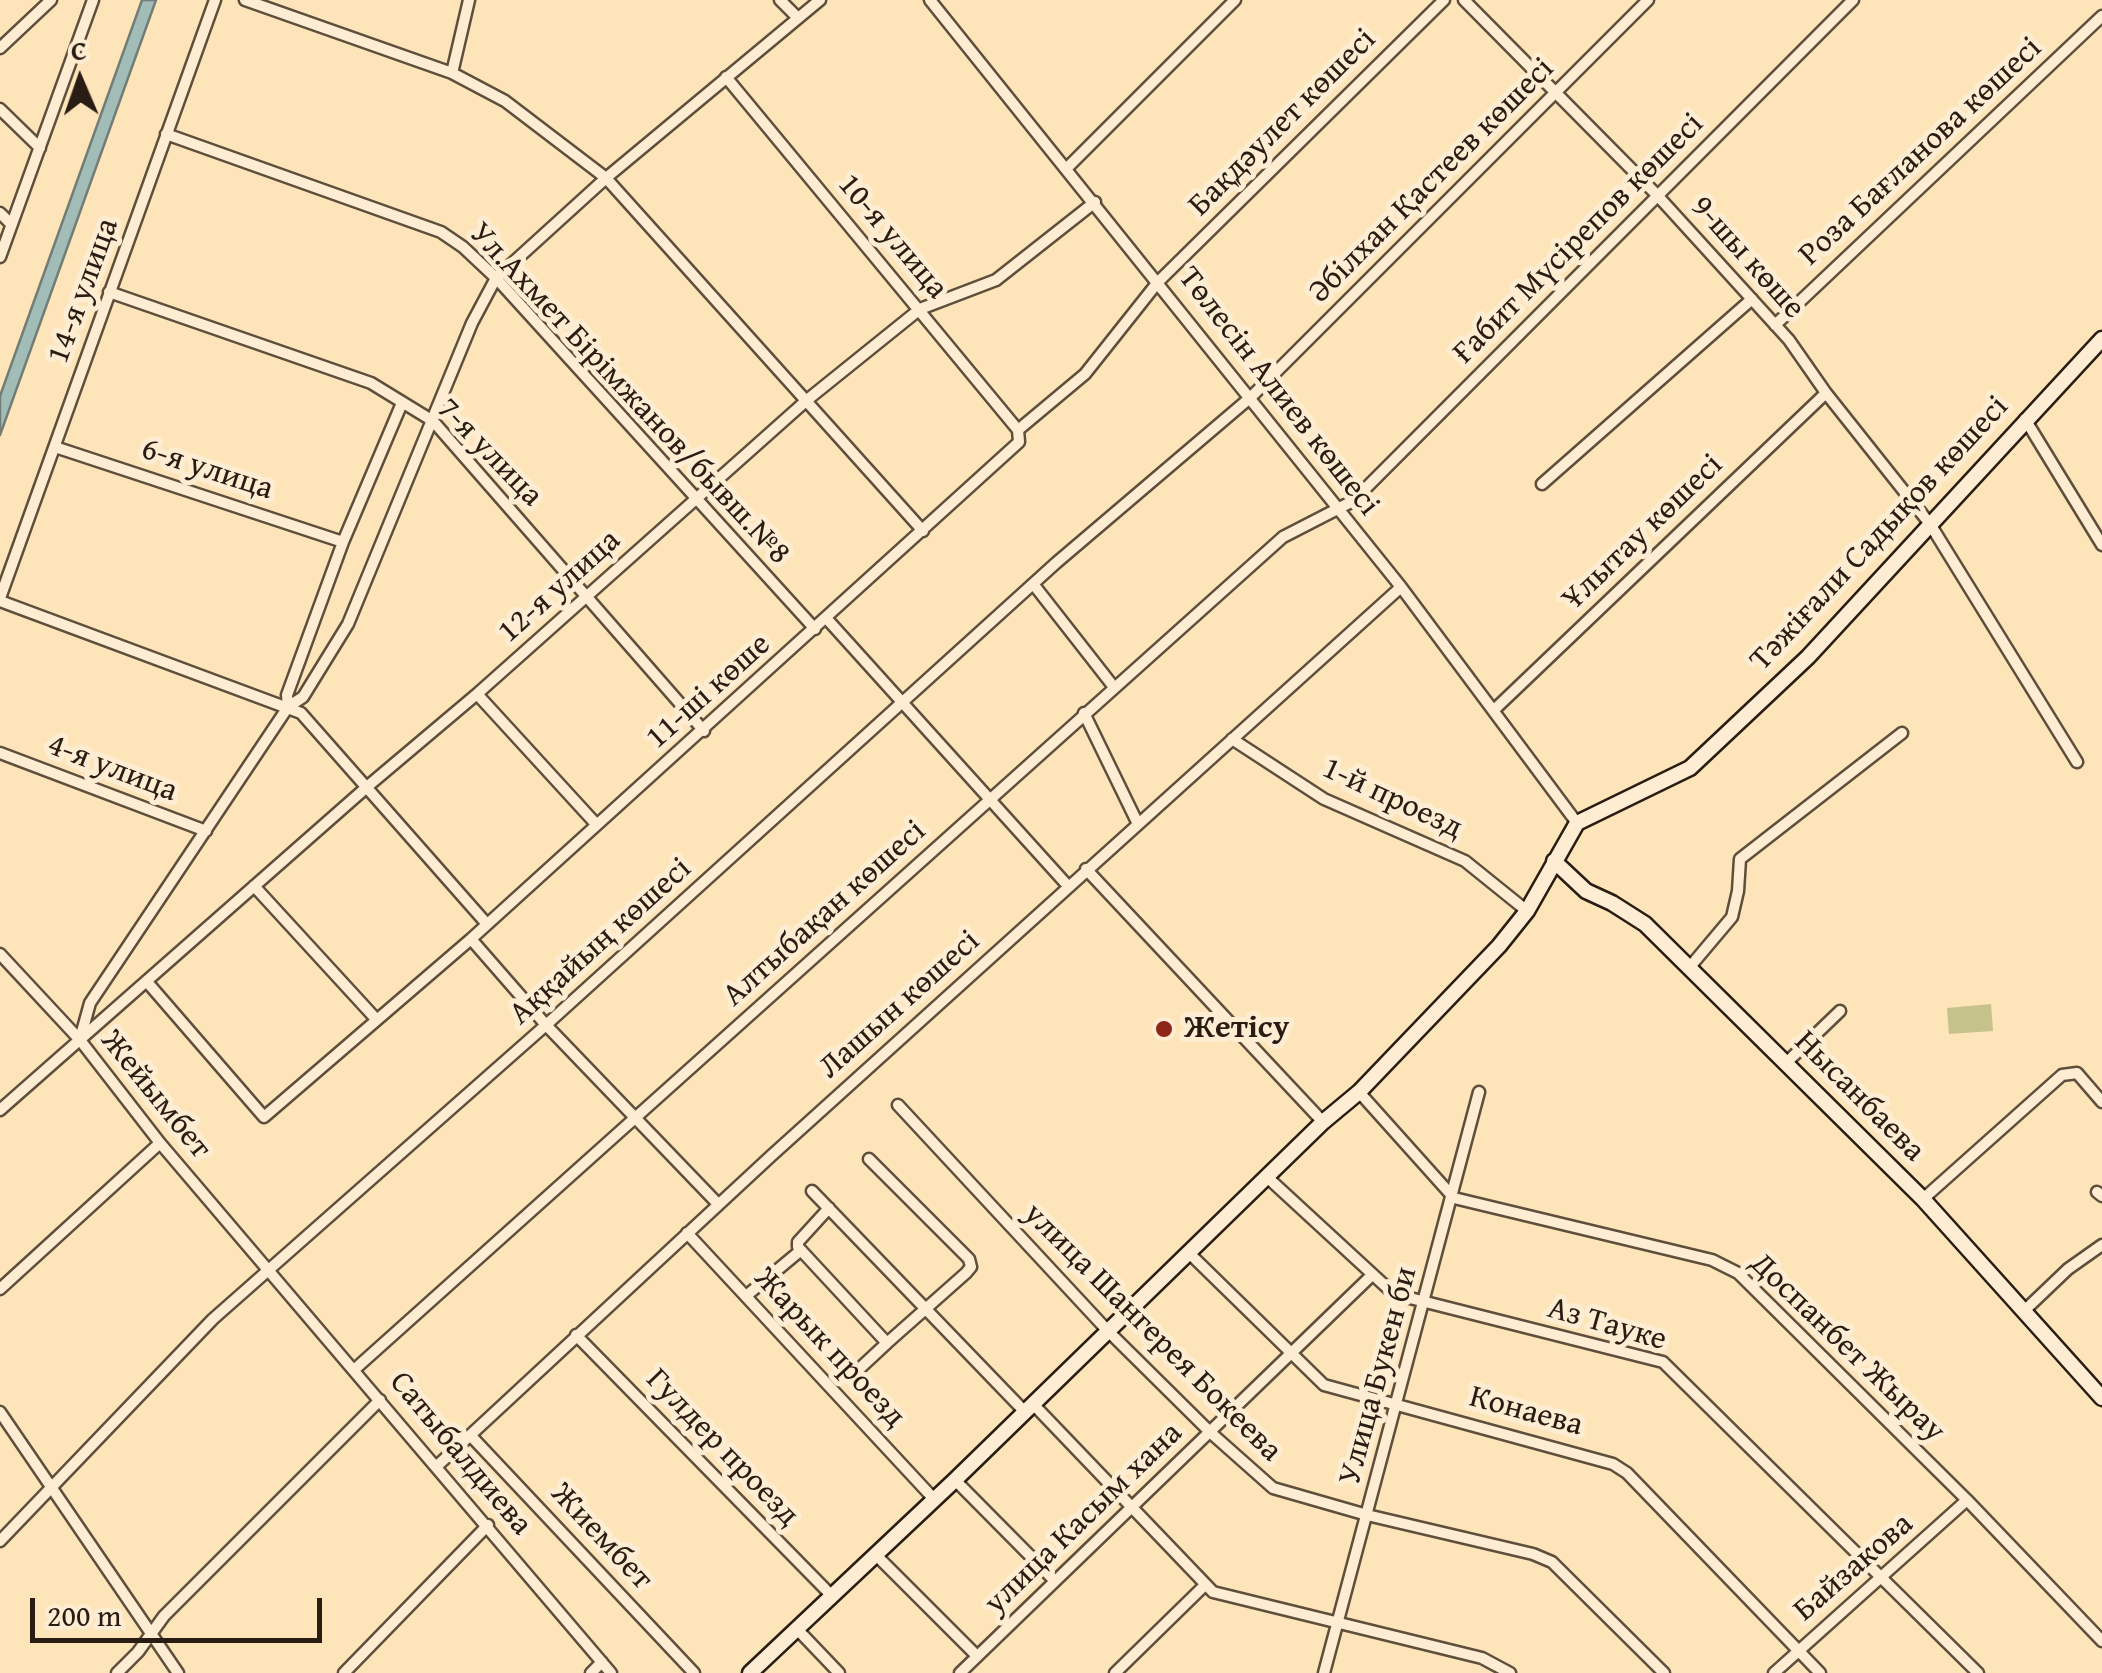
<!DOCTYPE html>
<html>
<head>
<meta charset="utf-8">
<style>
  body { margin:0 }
  #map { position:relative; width:2102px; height:1673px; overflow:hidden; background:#fee4b9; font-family:"Gentium Book Plus",serif }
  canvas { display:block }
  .north { position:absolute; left:30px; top:30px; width:100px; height:100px; -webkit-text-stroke:8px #feedd2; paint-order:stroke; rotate:358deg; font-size:28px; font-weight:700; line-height:40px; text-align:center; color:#291d13 }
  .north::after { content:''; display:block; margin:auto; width:35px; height:45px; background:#291d13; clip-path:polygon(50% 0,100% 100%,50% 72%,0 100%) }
  .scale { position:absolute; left:30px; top:1598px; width:292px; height:45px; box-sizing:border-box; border:5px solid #291d13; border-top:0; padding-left:12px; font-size:30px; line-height:35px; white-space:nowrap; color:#291d13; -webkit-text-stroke:8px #feedd2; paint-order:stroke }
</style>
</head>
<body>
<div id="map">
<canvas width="2102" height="1673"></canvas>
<div class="north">С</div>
<div class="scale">200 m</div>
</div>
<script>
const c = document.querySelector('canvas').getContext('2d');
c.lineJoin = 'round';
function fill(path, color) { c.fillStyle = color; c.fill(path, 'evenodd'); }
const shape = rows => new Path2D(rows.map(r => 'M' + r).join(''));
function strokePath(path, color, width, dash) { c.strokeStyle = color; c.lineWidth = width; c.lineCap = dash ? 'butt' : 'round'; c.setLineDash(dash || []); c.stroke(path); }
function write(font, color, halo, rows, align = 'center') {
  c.font = font + ' "Gentium Book Plus",serif'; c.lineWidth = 10; c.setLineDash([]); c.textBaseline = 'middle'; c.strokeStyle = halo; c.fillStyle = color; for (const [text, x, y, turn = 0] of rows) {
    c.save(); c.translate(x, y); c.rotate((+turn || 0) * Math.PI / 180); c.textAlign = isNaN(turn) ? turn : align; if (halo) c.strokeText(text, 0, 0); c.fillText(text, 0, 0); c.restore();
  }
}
fill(shape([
  [1991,1004,1993,1031,1949,1034,1947,1008]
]), '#c5c28b');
const water = shape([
  [142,0,156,0,0,435,0,396,142,0]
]);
fill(water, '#a2bdb8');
strokePath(water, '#727d76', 2.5);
const street = shape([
  [245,0,452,73,505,101,606,178,923,531],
  [780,0,796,16],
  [930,0,1401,587,1577,823],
  [1464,0,1657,195,1789,340,1826,393,1930,524,2077,762],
  [0,48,51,0],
  [452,73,469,0],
  [726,77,1018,430],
  [0,109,40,148],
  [166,134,441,232,463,247,496,278,815,629],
  [1067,168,1235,0],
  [0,213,11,224],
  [0,257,93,0],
  [109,292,371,383,433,421,704,731],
  [1775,325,2102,16],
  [2025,419,2102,545],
  [55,447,343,542],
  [1542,484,1752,299],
  [1034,585,1113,686],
  [0,598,215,0],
  [0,601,301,713,486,923],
  [827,619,1068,886],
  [477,694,596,824],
  [288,707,303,697,348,624,472,323,496,278,606,178,820,0],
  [1495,709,1826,393],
  [1084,713,1138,824],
  [1232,739,1324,799,1465,861,1527,911],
  [0,753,206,831],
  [1086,869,1323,1122],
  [254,886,376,1019],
  [471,939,546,1025,718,1204],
  [0,954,80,1040,160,1143,611,1673],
  [1689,968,1732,917,1738,891,1740,859,1902,733],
  [148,983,264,1117,471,939,1019,442,1018,430,1085,374,1158,282,1444,0],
  [80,1039,90,1003,288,707,287,695,343,542,402,403],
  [1786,1063,1840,1011],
  [1359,1092,1454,1198,1712,1260,1738,1273,1967,1500,2102,1641],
  [898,1105,1107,1330,1211,1433,1273,1488,1367,1515,1533,1554,1552,1562,1664,1673],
  [0,1110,368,786,477,694,807,400,920,309,996,280,1095,202],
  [1267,1177,1394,1294,1663,1362,1978,1673],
  [812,1191,1025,1412],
  [2097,1192,2102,1196],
  [1923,1199,2062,1075,2077,1073,2102,1102],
  [829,1208,798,1242,798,1247,887,1343,966,1273,971,1267,969,1259,869,1159],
  [687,1233,933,1498],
  [1189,1253,1324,1385,1613,1464,1627,1473,1820,1673],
  [0,1289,160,1143],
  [773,1291,847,1371,858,1370,887,1343],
  [746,1296,800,1251],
  [2024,1311,2068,1269,2102,1245],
  [576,1335,831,1595],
  [355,1369,1283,537,1353,501,1853,0],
  [1033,1404,1213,1592,1482,1658,1510,1673],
  [0,1412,178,1673],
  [471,1436,694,1673],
  [437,1466,771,1156,1401,587],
  [955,1480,1054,1580],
  [0,1541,213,1319,546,1025,1056,563,1251,397,1648,0],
  [876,1555,977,1656],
  [797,1629,839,1673],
  [117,1673,138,1652,164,1616,380,1400],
  [344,1673,488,1525],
  [591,1673,602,1662],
  [960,1673,1371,1276],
  [1115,1673,1205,1585],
  [1324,1673,1479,1092],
  [1774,1673,1967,1500]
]);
const secondary = shape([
  [1554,861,1586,891,1612,903,1645,924,1923,1199,2102,1398],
  [750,1673,955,1480,1323,1122,1359,1092,1499,946,1527,911,1577,823,1690,768,1808,657,2102,339]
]);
strokePath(street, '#5e4f3c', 15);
strokePath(secondary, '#291d13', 19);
strokePath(street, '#feedd2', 10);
strokePath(secondary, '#feedd2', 14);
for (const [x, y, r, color] of [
  [1164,1029,10,"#8f2418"]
]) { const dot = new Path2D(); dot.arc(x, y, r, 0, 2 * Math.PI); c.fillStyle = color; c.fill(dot); strokePath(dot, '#feedd2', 4); }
write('32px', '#291d13', '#feedd2', [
  ["Бақдәулет көшесi",1283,123,-45],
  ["Роза Бағланова көшесi",1921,152,-43],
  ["Әбілхан Қастеев көшесi",1432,181,-45],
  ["10-я улица",892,237,50],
  ["Ғабит Мүсірепов көшесi",1579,239,-45],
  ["9-шы көше",1747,258,48],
  ["14-я улица",84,291,-70],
  ["Төлесін Алиев көшесі",1278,392,52],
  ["Ул.Ахмет Бірімжанов/бывш.№8",629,394,47],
  ["7-я улица",489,453,46],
  ["6-я улица",207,470,18],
  ["Ұлытау көшесi",1643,533,-44],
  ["Тәжіғали Садықов көшесі",1880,534,-47],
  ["12-я улица",560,587,-42],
  ["11-ші көше",709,692,-42],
  ["4-я улица",112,769,21],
  ["1-й проезд",1392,799,25],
  ["Алтыбақан көшесі",825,914,-42],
  ["Аққайың көшесі",601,942,-42],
  ["Лашын көшесі",900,1005,-42],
  ["Жейымбет",155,1095,51],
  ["Нысанбаева",1859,1097,45],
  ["Аз Тауке",1607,1325,16],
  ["улица Шангерея Бокеева",1152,1333,45],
  ["Жарык проезд",829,1348,47],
  ["Доспанбет Жырау",1847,1348,44],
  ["Улица Букен би",1379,1376,-75],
  ["Конаева",1526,1412,15],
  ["Гулдер проезд",722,1448,46],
  ["Сатыбалдиева",460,1454,50],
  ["улица Касым хана",1084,1519,-44],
  ["Жиембет",601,1537,47],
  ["Байзакова",1854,1568,-41]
]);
write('bold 32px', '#291d13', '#feedd2', [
  ["Жетісу",1184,1029]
], 'left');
</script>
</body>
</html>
